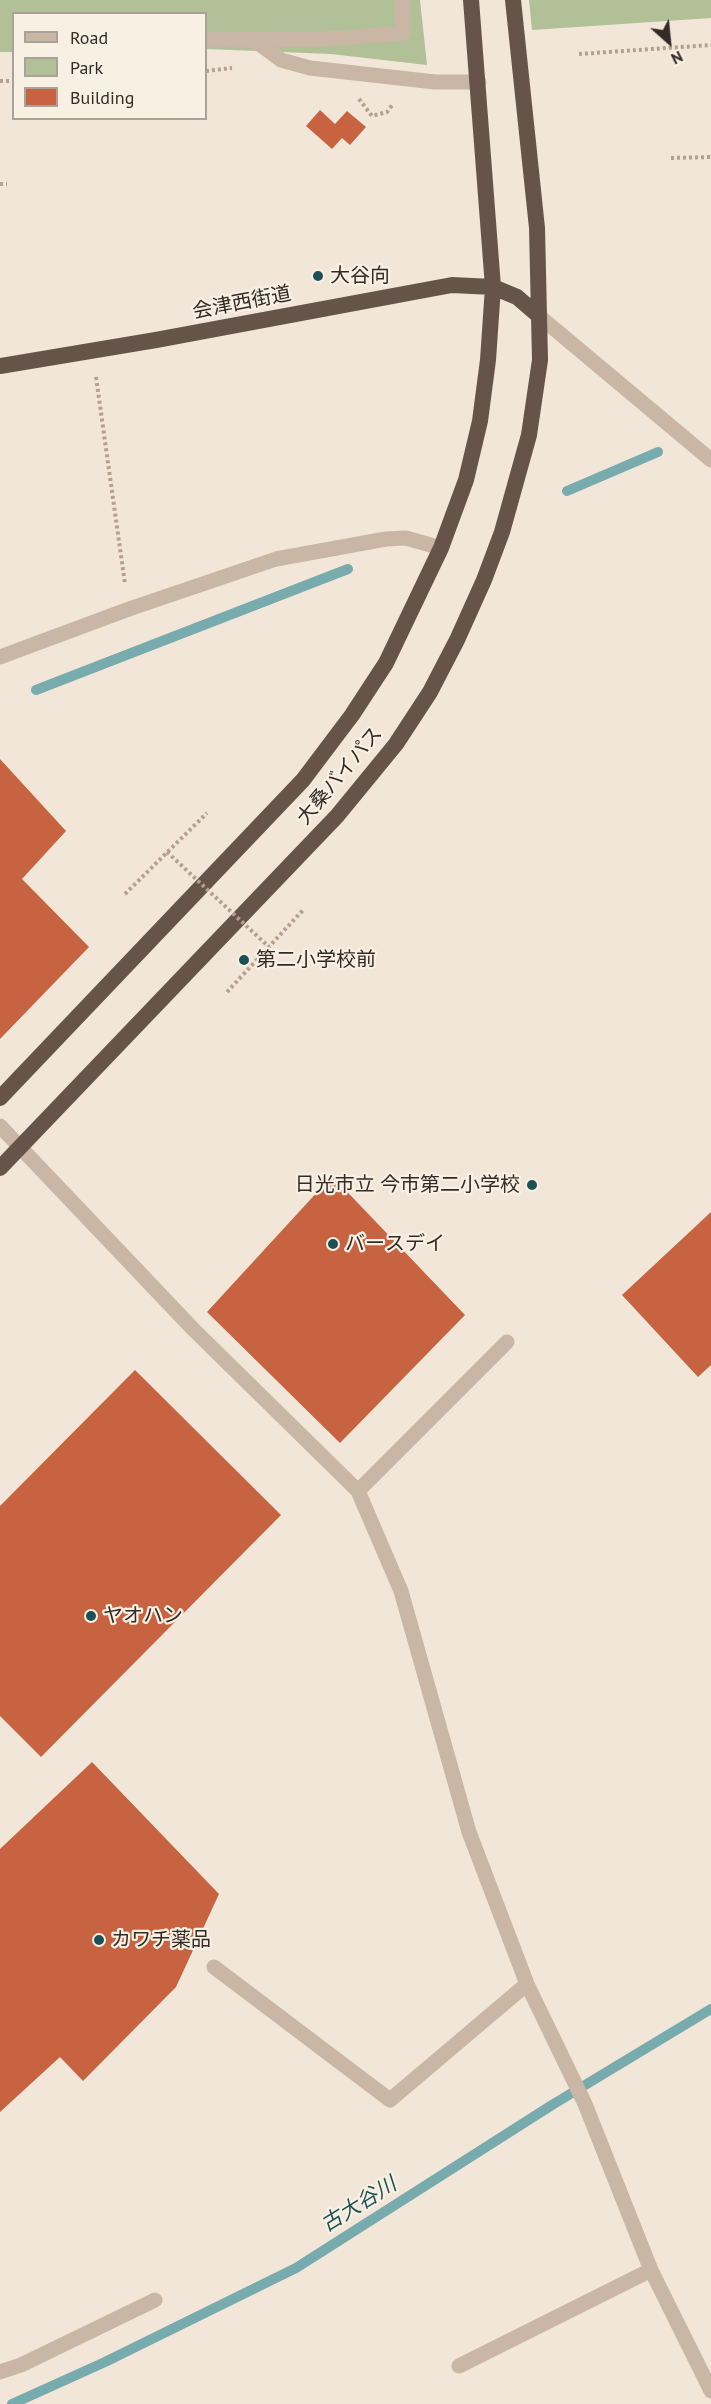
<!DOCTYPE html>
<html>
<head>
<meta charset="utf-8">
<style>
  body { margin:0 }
  #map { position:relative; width:711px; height:2404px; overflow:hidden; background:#f1e6d8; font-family:"PT Sans",sans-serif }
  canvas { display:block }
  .legend { position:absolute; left:12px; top:12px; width:195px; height:108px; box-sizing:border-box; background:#f9f0e4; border:2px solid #aaa198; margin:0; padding:8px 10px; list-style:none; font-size:18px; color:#342b26 }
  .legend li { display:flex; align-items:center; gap:12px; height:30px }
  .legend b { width:30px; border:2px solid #aaa198 }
  .north { position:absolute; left:639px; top:12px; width:60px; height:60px; -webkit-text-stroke:4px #f9f0e4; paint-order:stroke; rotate:153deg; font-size:16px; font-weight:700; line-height:24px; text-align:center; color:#342b26 }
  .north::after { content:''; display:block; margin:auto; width:21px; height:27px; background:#342b26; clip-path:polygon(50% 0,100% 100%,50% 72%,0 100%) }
</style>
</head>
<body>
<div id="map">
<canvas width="711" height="2404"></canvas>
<ul class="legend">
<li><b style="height:8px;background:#c9b6a4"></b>Road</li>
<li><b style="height:16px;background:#b2c098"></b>Park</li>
<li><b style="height:16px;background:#c76340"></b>Building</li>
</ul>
<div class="north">N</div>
</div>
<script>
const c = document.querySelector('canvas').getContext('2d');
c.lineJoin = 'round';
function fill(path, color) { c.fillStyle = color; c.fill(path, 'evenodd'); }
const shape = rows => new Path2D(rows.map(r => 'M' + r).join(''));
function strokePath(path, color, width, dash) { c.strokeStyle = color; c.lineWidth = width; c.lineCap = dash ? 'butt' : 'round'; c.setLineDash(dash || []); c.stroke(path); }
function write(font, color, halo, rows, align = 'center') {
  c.font = font + ' "PT Sans","Noto Sans JP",sans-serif'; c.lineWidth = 4.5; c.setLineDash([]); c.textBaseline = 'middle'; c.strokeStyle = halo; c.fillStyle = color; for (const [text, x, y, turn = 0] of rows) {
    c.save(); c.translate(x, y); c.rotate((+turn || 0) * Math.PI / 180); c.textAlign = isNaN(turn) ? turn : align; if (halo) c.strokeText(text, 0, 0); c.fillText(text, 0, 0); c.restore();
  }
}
fill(shape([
  [0,0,420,0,427,65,331,54,206,49,206,14,14,14,13,52,0,52],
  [529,0,711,0,711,18,532,30]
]), '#b2c098');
strokePath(shape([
  [567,491,658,452],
  [36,690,348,569],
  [12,2404,105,2362,296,2268,552,2105,711,2009]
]), '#77abae', 10);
fill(shape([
  [320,110,335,124,347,111,366,127,350,145,342,138,332,149,306,126],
  [0,759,66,831,22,879,89,947,0,1039],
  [332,1176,465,1315,340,1443,207,1312],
  [711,1212,711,1365,698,1377,622,1295],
  [135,1370,281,1515,41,1757,0,1716,0,1506],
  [92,1762,219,1894,176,1987,83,2081,60,2057,0,2112,0,1849]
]), '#c76340');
strokePath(shape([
  [579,54,711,45],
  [206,71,232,68],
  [0,81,14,81],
  [359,99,372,116,387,112,393,104],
  [671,158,711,157],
  [0,184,7,184],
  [96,377,125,584],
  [125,894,207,813],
  [227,992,304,909]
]), '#b5a08f', 4, [3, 3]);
strokePath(shape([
  [206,40,327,39,403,33,402,0],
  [254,40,281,60,310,68,435,82,479,82],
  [0,657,129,609,276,559,386,539,406,538,441,548]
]), '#c9b6a4', 15);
strokePath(shape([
  [539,316,711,460],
  [0,1126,193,1329,358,1491,401,1591,469,1832,527,1984,585,2104,651,2270,711,2391],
  [358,1491,507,1342],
  [214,1967,390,2100,527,1984],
  [459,2366,651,2270],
  [0,2372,21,2365,155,2300]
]), '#c9b6a4', 15);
strokePath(shape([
  [0,366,156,340,452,285,493,287,517,297,539,316],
  [0,1098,303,780,352,715,386,663,441,548,466,480,480,421,488,360,493,287,471,0],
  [0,1168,337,816,396,744,430,692,457,640,484,580,502,532,529,435,540,360,537,228,513,0]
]), '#66544a', 16);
strokePath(shape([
  [167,852,269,947]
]), '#b5a08f', 4, [3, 3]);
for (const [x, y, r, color] of [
  [318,276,6,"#1b5156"],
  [244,960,6,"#1b5156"],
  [532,1185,6,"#1b5156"],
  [333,1244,6,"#1b5156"],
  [91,1616,6,"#1b5156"],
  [99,1940,6,"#1b5156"]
]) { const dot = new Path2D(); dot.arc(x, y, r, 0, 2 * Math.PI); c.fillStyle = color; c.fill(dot); strokePath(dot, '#f9f0e4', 2); }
write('20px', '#342b26', '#f9f0e4', [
  ["大谷向",330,276],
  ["第二小学校前",256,960],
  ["日光市立 今市第二小学校",520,1185,"right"],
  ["バースデイ",345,1244],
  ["ヤオハン",103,1616],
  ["カワチ薬品",111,1940]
], 'left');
write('20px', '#342b26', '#f9f0e4', [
  ["会津西街道",242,303,-11],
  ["大桑バイパス",340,776,-50]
]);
write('italic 21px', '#1b5156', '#f9f0e4', [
  ["古大谷川",359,2205,-32]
]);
</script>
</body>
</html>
